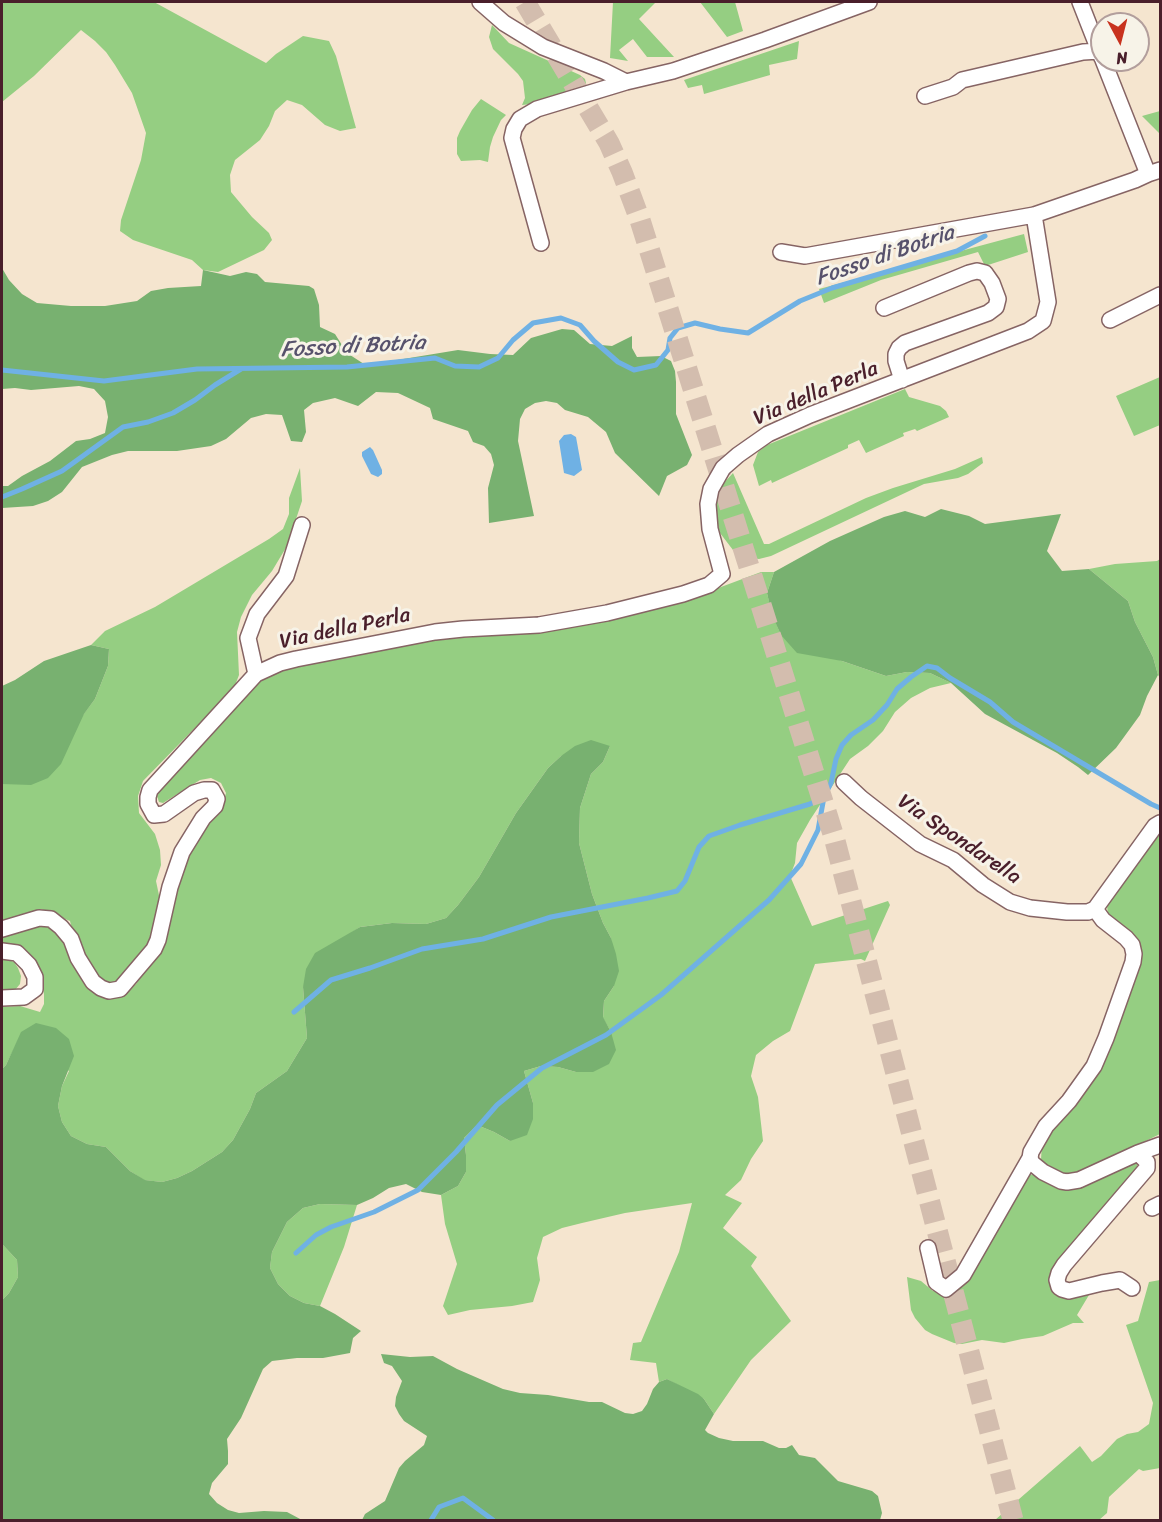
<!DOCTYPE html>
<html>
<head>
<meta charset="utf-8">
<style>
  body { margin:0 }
  #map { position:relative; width:1162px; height:1522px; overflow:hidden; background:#f5e5cf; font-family:Sriracha,sans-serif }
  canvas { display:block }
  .frame { position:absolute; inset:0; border:3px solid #4a1f2b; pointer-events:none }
  .north { position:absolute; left:1090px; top:12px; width:60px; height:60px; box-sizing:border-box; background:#f7f3e8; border:2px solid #b29e9c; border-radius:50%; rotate:173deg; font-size:16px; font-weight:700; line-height:24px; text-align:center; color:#4a1f2b }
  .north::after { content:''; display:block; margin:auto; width:21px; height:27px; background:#c8321e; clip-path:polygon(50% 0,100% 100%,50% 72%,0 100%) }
</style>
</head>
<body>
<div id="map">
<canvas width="1162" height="1522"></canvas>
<div class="frame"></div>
<div class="north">N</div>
</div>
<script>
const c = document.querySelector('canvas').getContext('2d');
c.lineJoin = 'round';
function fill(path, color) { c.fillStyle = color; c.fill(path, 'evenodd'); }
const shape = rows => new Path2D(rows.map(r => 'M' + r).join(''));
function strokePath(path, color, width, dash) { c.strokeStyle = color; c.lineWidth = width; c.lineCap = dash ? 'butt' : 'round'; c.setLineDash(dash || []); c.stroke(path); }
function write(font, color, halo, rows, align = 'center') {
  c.font = font + ' Sriracha,sans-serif'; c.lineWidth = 6; c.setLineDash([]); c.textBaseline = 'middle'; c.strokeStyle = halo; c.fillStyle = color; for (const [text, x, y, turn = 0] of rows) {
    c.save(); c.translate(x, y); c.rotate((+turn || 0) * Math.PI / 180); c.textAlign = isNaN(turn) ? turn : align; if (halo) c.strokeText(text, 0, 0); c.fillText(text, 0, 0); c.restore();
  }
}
fill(shape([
  [2,2,154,2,266,63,276,54,303,36,329,41,336,56,356,128,340,131,325,125,302,105,287,100,275,111,269,126,260,140,235,160,230,175,231,192,252,217,269,233,272,240,264,250,218,272,203,270,192,260,133,240,120,231,121,220,141,160,146,133,132,93,115,65,106,52,95,41,81,30,34,76,2,102],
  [613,2,656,2,639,19,674,57,647,57,633,39,619,50,628,61,610,58],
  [700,2,735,2,743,31,727,37],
  [492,25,509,43,580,75,585,79,586,83,584,87,531,104,522,105,525,98,523,81,518,74,493,49,489,37],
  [799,41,797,59,769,65,770,75,704,94,702,85,688,88,684,80],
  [481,99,506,115,501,120,493,137,490,147,488,162,480,160,461,161,457,154,457,138,460,131,472,110],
  [1160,111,1160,134,1142,116],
  [1024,234,1028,252,985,266,978,252,881,280,824,303,819,289],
  [1160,377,1160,425,1134,436,1116,396],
  [905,389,909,397,940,406,946,411,949,417,917,431,915,429,903,433,904,436,866,453,859,440,848,445,848,448,772,483,771,480,759,486,753,465,758,452,767,445],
  [982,457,983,463,968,474,958,478,924,484,771,556,759,559,749,558,733,550,720,533,716,518,715,510,717,499,721,486,733,473,764,544,769,544,866,498,893,488,955,469],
  [300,468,302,501,287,546,272,571,252,595,241,617,237,632,239,675,234,688,143,781,138,796,139,813,155,834,160,850,161,865,156,881,160,900,151,941,120,983,103,984,74,937,70,921,41,909,2,922,2,784,31,784,95,699,108,666,109,649,91,645,105,631,155,607,269,539,283,529,289,514,289,498],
  [1160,559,1160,678,1158,675,1153,657,1135,622,1128,601,1089,569,1115,564,1157,561],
  [761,572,774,572,767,593,772,614,781,635,842,661,886,676,907,672,930,673,951,683,930,688,911,698,895,712,883,731,868,746,850,759,810,820,797,843,795,863,790,876,812,926,888,901,890,905,865,961,861,959,815,964,790,1031,773,1041,756,1055,751,1076,758,1097,763,1141,751,1159,741,1180,725,1195,742,1203,723,1228,757,1257,751,1266,791,1321,751,1360,714,1414,704,1399,667,1379,659,1382,656,1363,630,1360,633,1343,641,1342,679,1252,692,1203,625,1213,582,1223,562,1228,543,1237,537,1258,540,1280,533,1302,512,1306,470,1310,448,1315,443,1306,457,1264,445,1224,441,1195,458,1186,466,1172,466,1155,464,1138,477,1125,494,1132,510,1141,533,1103,524,1071,541,1066,558,1067,576,1072,611,1032,603,1018,604,1001,614,986,611,938,603,923,592,894,579,843,580,808,591,774,603,762,610,746,561,756,548,768,516,813,479,877,458,905,446,918,426,924,392,923,360,927,345,937,303,987,307,1038,287,1071,256,1093,250,1109,233,1140,222,1152,192,1171,177,1178,162,1182,144,1180,130,1171,106,1147,87,1144,71,1136,62,1122,58,1106,62,1086,69,1071,22,1032,6,1065,2,1069,2,1007,20,1006,40,1012,44,1004,44,994,40,973,2,945,2,938,7,934,38,925,49,927,56,931,116,996,127,992,136,984,157,955,175,893,196,839,203,829,218,813,223,803,226,793,221,783,211,778,200,780,163,803,159,802,157,796,163,782,241,698,265,677,288,665,409,642,512,634,713,590],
  [1160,829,1160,1134,1076,1175,1059,1174,1045,1165,1041,1160,1042,1141,1068,1112,1136,967,1108,916,1107,905],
  [2,958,14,962,18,968,21,976,20,984,15,990,2,992],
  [1137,1162,1137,1170,1053,1288,1057,1295,1088,1292,1089,1295,1077,1315,1084,1323,1073,1323,1043,1336,1022,1339,1004,1343,982,1340,962,1344,954,1343,932,1334,925,1330,915,1318,911,1310,907,1277,921,1281,933,1291,943,1292,1026,1176,1034,1174,1055,1186],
  [320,1204,357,1205,344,1247,320,1306,304,1303,290,1296,278,1284,270,1268,272,1252,287,1222,303,1208],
  [2,1244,17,1260,18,1277,9,1293,2,1300],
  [1160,1280,1160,1468,1143,1471,1139,1469,1109,1497,1107,1513,1099,1520,995,1520,1080,1446,1092,1462,1101,1456,1117,1439,1127,1434,1138,1432,1149,1424,1153,1403,1126,1325,1138,1321,1149,1282]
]), '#95ce82');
fill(shape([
  [2,268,9,280,22,294,37,303,71,306,105,306,137,301,151,291,168,288,201,286,203,270,230,276,246,272,257,274,265,282,309,286,314,289,319,305,320,327,335,334,347,353,364,364,397,360,458,350,490,354,513,355,531,338,562,329,574,330,590,344,612,346,632,336,632,348,637,357,661,356,671,361,675,371,676,382,676,414,692,455,687,465,667,476,659,496,615,453,606,432,588,417,565,410,557,403,546,401,535,403,525,409,520,419,518,441,534,516,489,523,488,488,494,465,491,454,484,446,473,442,468,431,433,419,430,408,398,393,376,392,358,406,335,398,313,403,304,410,306,432,302,442,291,441,282,415,266,414,251,418,226,439,211,446,177,451,128,451,112,455,82,467,62,492,48,501,33,506,2,508,2,486,8,486,22,476,50,461,76,441,90,439,105,433,108,417,105,401,94,389,79,386,31,390,15,388,2,389],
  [941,509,969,516,985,524,1061,514,1047,551,1062,571,1089,569,1128,601,1135,622,1153,657,1158,675,1147,696,1140,715,1116,748,1088,775,1078,767,1057,753,985,714,951,683,930,673,907,672,886,676,842,661,797,653,781,635,772,615,767,593,774,572,830,541,884,517,905,511,925,517],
  [91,645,109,649,108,666,95,699,84,714,61,764,48,778,31,785,2,784,2,686,15,680,44,661],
  [591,740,610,746,603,762,591,774,580,808,579,843,592,894,603,923,611,938,616,954,619,971,614,986,604,1001,603,1017,611,1032,616,1050,609,1064,593,1072,576,1072,558,1067,541,1066,524,1071,533,1103,533,1119,527,1135,510,1141,494,1132,477,1125,464,1138,466,1155,466,1172,458,1186,441,1195,422,1192,406,1184,389,1188,373,1198,357,1205,320,1204,303,1208,287,1222,272,1252,270,1268,278,1284,290,1296,304,1303,320,1306,335,1314,361,1331,353,1338,350,1353,323,1358,297,1358,272,1361,263,1369,241,1418,227,1439,228,1451,228,1464,212,1483,209,1494,217,1503,228,1510,239,1513,264,1511,287,1512,302,1520,2,1520,2,1300,9,1293,18,1277,17,1260,2,1244,2,1069,6,1065,21,1032,36,1023,56,1028,69,1039,74,1056,62,1086,58,1106,62,1122,71,1136,87,1144,106,1147,130,1171,145,1180,162,1182,177,1178,192,1171,222,1152,233,1140,250,1109,256,1093,287,1071,307,1038,303,987,306,969,315,953,360,927,392,923,426,924,446,918,458,905,479,877,516,813,548,768,561,756,575,746],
  [381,1354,410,1357,433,1356,457,1369,503,1389,520,1393,548,1395,589,1402,602,1402,625,1413,633,1414,642,1411,647,1404,653,1389,659,1382,667,1379,698,1394,704,1399,714,1414,705,1430,708,1433,719,1438,733,1441,763,1441,779,1448,786,1448,792,1445,799,1455,815,1458,838,1481,872,1491,878,1496,882,1513,880,1520,362,1520,365,1514,385,1501,399,1468,405,1461,424,1445,427,1436,404,1421,399,1414,395,1406,396,1397,402,1381,392,1366,384,1363]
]), '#78b170');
fill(shape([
  [571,434,576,437,582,470,574,476,564,473,559,441,564,435],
  [370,447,373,450,382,470,382,474,378,477,371,474,362,456,362,452]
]), '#6fb1e4');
strokePath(shape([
  [2,370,104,381,197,369,347,367,435,358,455,366,479,367,498,358,513,340,533,323,561,318,580,325,594,341,618,362,634,370,656,365,668,350,670,338,678,328,695,323,720,329,748,333,800,301,832,288,957,251,985,236],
  [2,497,22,489,62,471,123,427,148,422,173,413,195,400,215,385,241,369],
  [294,1012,331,980,370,968,422,949,483,939,551,917,648,898,677,891,685,881,699,847,709,836,740,825,810,804,824,797],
  [296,1253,316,1235,331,1227,374,1212,418,1190,456,1152,497,1105,542,1068,606,1035,661,995,769,900,801,864,818,830,824,797,831,783,836,759,842,745,851,735,873,720,887,705,897,689,911,677,927,666,937,668,950,678,990,702,1013,722,1151,804,1160,808],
  [431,1520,439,1507,463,1498,493,1520]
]), '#6fb1e4', 5);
strokePath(shape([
  [525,2,609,143,622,172,640,220,834,837,1013,1520]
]), '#d3bdae', 21, [21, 10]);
const street = shape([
  [480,2,504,23,543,47,604,71,626,82],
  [1080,2,1102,58],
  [1103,60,1148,174,1160,170],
  [925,96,953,87,962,80,1083,52,1099,51],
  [541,243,512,138,514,129,520,119,537,109,626,82,673,71,765,40,869,2],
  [781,252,805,256,1034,215,1135,180,1148,174],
  [884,308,969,273,977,271,985,273,992,283,998,299,996,307,988,313,905,343,899,348,896,354,896,361,902,380],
  [1110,320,1160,295],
  [256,674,248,638,257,614,286,576,302,525],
  [844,782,861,798,920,844,953,860,983,885,1010,902,1030,908,1067,912,1088,912,1095,909,1155,826,1160,823],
  [1095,909,1103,920,1126,938,1132,945,1134,954,1133,962,1106,1038,1094,1066,1069,1101,1046,1126,1031,1152,1030,1158,1032,1163,1043,1172,1061,1181,1067,1182,1079,1180,1138,1153,1160,1145],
  [2,929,39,918,51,919,61,927,71,939,78,958,93,982,101,988,109,991,120,989,154,949,158,940,170,887,182,852,203,818,215,806,217,799,212,790,204,790,194,793,164,814,154,815,148,804,148,797,150,790,256,674,280,663,296,659,435,632,463,629,539,625,607,613,683,594,709,585,722,574,710,529,708,504,711,489,723,468,738,455,768,434,810,415,1028,331,1043,321,1048,302,1034,215],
  [2,951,17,953,29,965,35,977,35,989,24,997,2,998],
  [1152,1208,1160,1204],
  [928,1248,936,1282,946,1289,963,1275,1030,1158],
  [1132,1288,1120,1280,1102,1283,1069,1291,1062,1289,1059,1287,1057,1280,1059,1273,1064,1265,1147,1168,1147,1162,1138,1153]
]);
strokePath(street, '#866464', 18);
strokePath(street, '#fff', 15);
write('21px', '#4a1f2b', '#f7f3e8', [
  ["Via della Perla",816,394,-23],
  ["Via della Perla",345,629,-12],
  ["Via Spondarella",959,840,34]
]);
write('italic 22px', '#57526c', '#f7f3e8', [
  ["Fosso di Botria",885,256,-19],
  ["Fosso di Botria",353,347,-3]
]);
</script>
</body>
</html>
